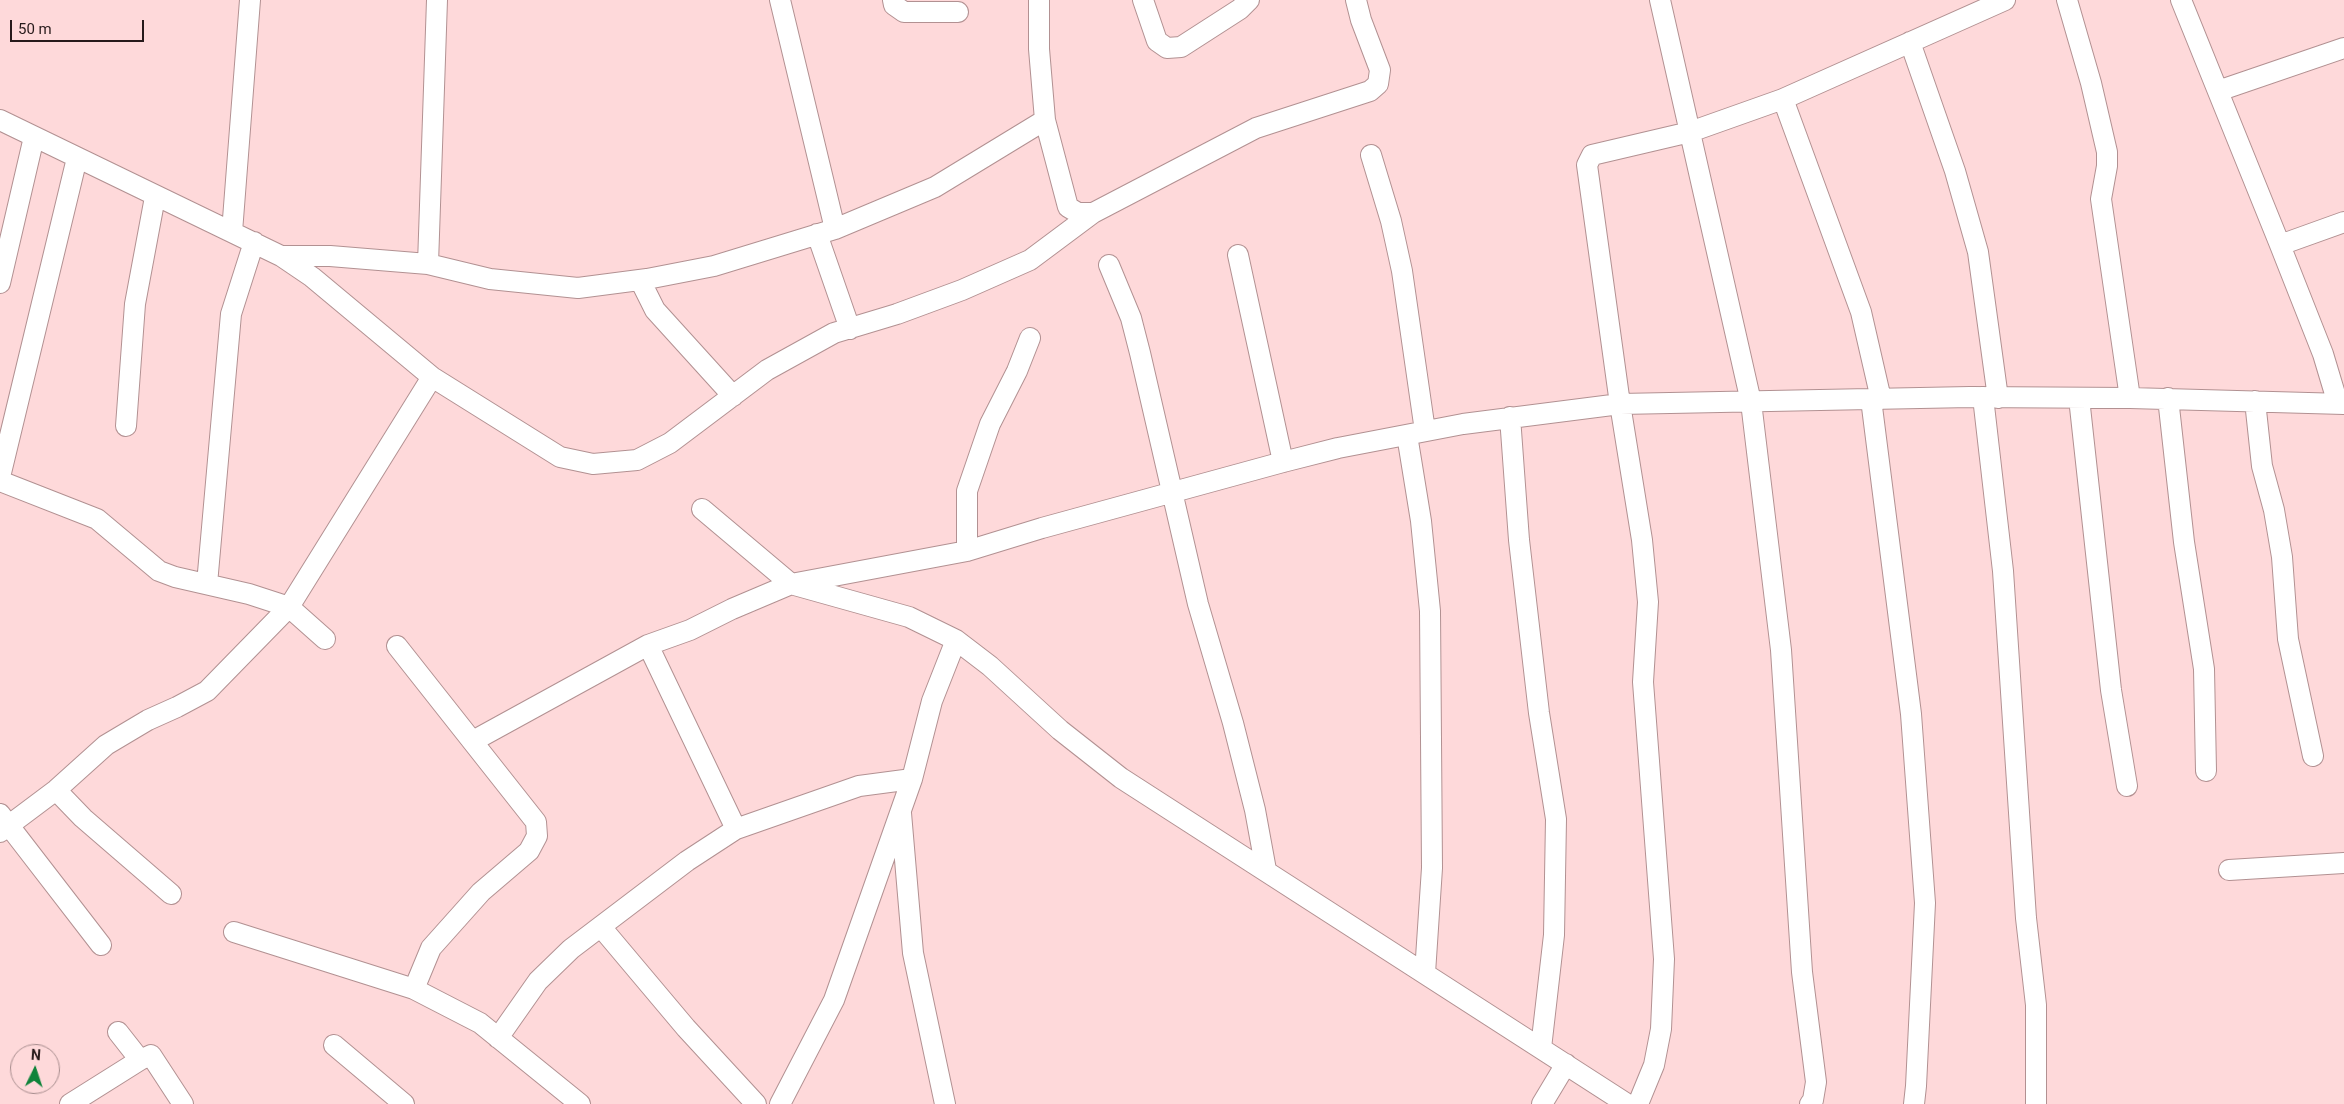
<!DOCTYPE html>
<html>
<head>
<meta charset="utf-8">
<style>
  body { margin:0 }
  #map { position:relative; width:2344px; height:1104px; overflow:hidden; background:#fed9da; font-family:Roboto,sans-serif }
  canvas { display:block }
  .north { position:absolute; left:10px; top:1044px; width:50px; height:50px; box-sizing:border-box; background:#fed9da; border:1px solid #a88d8e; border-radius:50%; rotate:4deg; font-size:14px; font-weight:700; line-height:20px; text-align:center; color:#271a1b }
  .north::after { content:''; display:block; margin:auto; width:18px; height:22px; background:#0f833a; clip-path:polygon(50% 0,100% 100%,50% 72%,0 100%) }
  .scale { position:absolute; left:10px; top:20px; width:134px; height:22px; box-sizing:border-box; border:2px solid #271a1b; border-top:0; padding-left:6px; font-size:15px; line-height:18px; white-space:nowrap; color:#271a1b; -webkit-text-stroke:4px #fed9da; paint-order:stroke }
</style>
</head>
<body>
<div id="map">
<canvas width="2344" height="1104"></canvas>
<div class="north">N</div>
<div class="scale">50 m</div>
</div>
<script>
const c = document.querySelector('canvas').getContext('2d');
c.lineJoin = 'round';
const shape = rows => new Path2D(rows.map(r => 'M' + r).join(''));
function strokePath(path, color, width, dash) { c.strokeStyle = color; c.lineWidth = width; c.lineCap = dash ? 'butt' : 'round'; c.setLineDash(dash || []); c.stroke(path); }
const minor = shape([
  [780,0,835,229],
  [893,0,894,5,904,12,958,12],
  [1039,0,1039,49,1045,120,1068,207,1078,213,1093,213,1256,128,1370,91,1378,84,1380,70,1361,20,1356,0],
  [1143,0,1157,41,1167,48,1181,47,1240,9,1249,0],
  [1660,0,1751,402,1781,650,1802,972,1816,1082,1813,1100,1810,1104],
  [2067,0,2091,83,2107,152,2107,166,2101,199,2130,398],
  [2181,0,2280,245,2323,354,2338,404],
  [1910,42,1955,171,1978,252,1998,398],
  [2218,91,2344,48],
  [1783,99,1861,312,1881,399],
  [0,120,281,256,312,277,432,377,560,457,593,464,637,460,670,443,767,370,834,333,897,314,962,290,1030,260,1093,213],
  [1371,155,1391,221,1402,271,1425,431],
  [232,232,250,0],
  [817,234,850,329],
  [2280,245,2344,222],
  [1238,255,1283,462],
  [281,256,330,256,428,264,490,279,578,288,647,279,714,266,835,229,935,187,1045,120],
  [428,264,437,0],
  [1109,265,1131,318,1140,353,1198,604,1233,723,1255,810,1266,870],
  [640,280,655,310,733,396],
  [0,283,34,137],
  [1983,397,2003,571,2026,918,2036,1005,2036,1104],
  [2079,398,2111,690,2127,786],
  [2168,398,2184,542,2204,669,2206,771],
  [1871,399,1911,714,1925,903,1916,1086,1914,1104],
  [2255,401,2262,466,2274,510,2282,557,2288,639,2313,756],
  [1510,417,1519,540,1539,713,1556,819,1554,935,1541,1048],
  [126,426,135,304,155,197],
  [1407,435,1421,521,1430,611,1432,868,1425,973],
  [0,477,77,158],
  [0,481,97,519,159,571,175,577,249,594,289,607,325,639],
  [702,509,791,584,909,617,956,640,990,666,1060,730,1121,778,1627,1104],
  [967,551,967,491,990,424,1017,371,1030,338],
  [207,584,231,314,254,242],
  [648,645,736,829],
  [397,646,536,822,537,836,529,851,481,892,431,948,414,989],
  [473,741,648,645,690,630,732,609,791,584,967,551,1042,528,1283,462,1338,448,1463,424,1620,404,1970,397,2130,398,2344,404],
  [56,790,83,818,171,894],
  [901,813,913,953,945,1104],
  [0,814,101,945],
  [0,832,56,790,106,745,148,720,177,707,207,691,289,607,432,377],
  [2229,870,2344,863],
  [601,927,686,1028,756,1104],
  [234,932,414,989,480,1023,580,1104],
  [118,1032,140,1060,151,1055,183,1104],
  [498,1038,538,981,571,949,687,861,736,829,859,786,912,779],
  [334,1045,404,1104],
  [70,1104,140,1060],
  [780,1104,834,1000,912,779,932,701,956,640],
  [1542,1104,1566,1064],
  [1638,1104,1654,1065,1661,1029,1664,959,1643,682,1648,602,1642,540,1620,404,1587,165,1592,155,1690,132,1783,99,2005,0]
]);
strokePath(minor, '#b29192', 22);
strokePath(minor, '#fff', 20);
</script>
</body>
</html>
